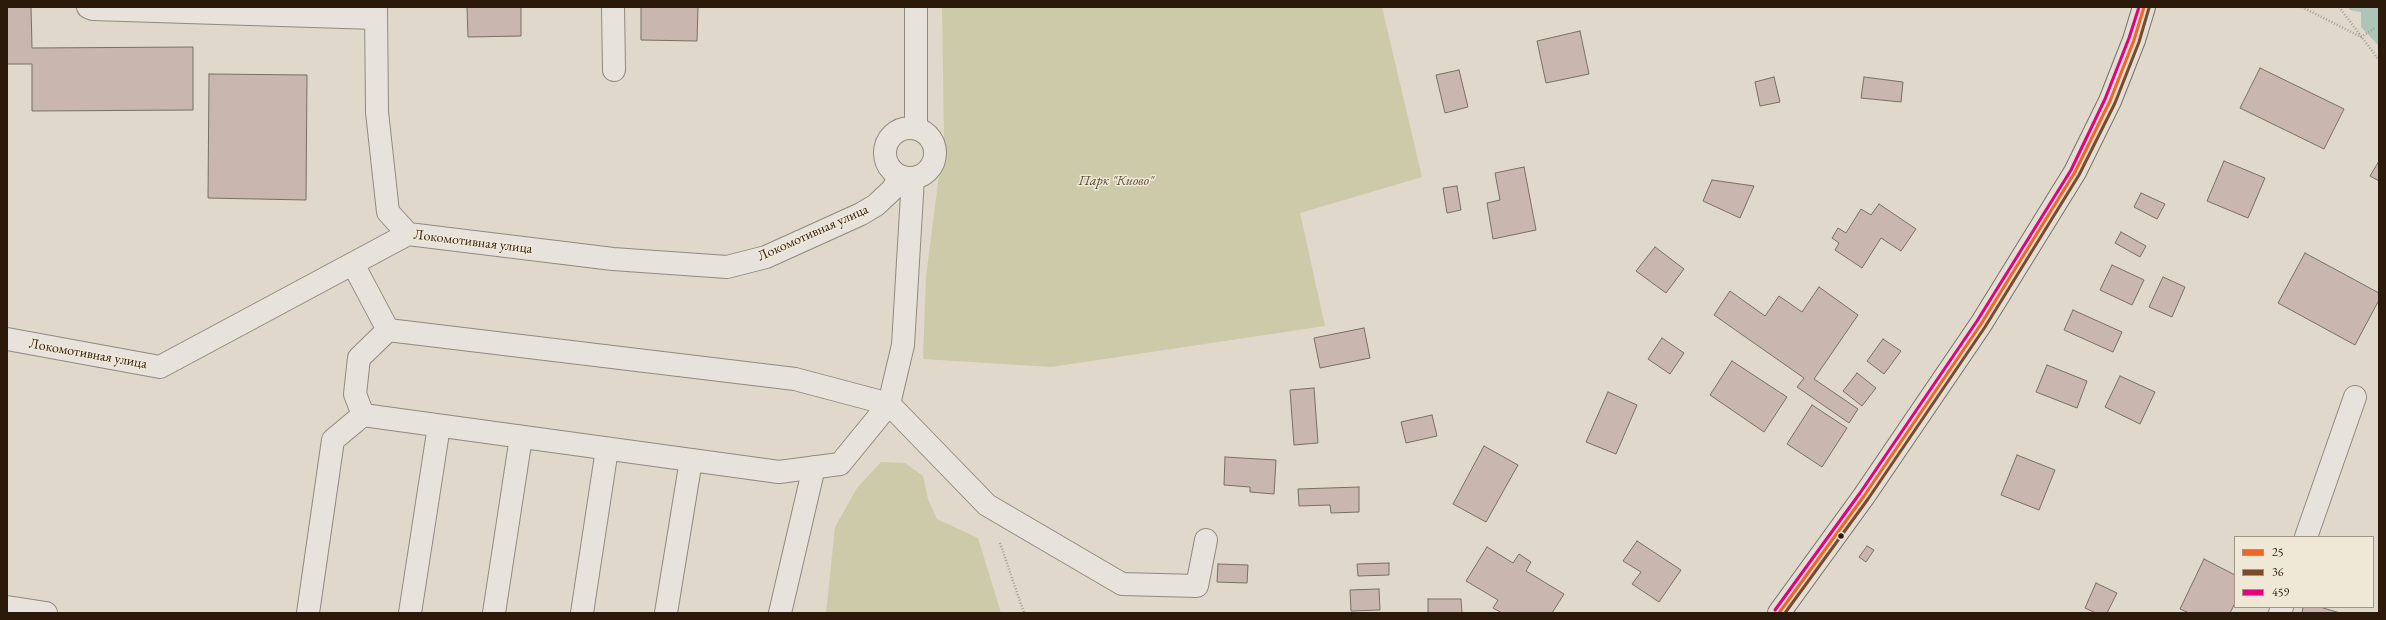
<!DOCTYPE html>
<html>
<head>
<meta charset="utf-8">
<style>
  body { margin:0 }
  #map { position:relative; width:2386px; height:620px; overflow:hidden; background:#e0d8ca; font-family:"EB Garamond",serif }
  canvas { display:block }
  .frame { position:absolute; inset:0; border:8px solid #2b1909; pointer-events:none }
  .legend { position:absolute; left:2234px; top:536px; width:140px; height:72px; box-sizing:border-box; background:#f0e8d7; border:1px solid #a19585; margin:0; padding:5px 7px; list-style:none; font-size:12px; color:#2b1909 }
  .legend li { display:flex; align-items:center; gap:8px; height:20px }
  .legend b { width:20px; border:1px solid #a19585 }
</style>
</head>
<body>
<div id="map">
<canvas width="2386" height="620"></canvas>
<div class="frame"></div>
<ul class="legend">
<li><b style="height:5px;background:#f26522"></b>25</li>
<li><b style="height:5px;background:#7a4b2a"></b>36</li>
<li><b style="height:5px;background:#e5007d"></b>459</li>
</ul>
</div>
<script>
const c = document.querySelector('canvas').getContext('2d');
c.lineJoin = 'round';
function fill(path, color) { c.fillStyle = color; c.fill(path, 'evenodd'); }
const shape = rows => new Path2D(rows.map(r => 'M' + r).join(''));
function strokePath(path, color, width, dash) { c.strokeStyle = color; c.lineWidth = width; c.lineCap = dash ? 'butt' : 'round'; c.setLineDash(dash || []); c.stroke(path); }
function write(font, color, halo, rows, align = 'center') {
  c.font = font + ' "EB Garamond",serif'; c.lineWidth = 3; c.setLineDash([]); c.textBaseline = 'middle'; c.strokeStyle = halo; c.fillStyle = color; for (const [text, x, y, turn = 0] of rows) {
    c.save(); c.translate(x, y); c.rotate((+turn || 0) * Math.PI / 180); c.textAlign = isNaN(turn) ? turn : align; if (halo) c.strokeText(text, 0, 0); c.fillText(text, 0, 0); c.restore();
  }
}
fill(shape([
  [942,7,1382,7,1422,177,1300,213,1325,326,1051,367,923,359,926,277,944,135],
  [881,462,905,463,923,476,928,499,937,519,978,538,1001,613,826,613,835,527,857,488]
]), '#cdcaa9');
fill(shape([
  [2348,7,2379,7,2379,46,2361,27,2361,12,2350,10]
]), '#adc4b9');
const building = shape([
  [7,7,31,7,32,48,193,47,193,110,32,111,32,64,7,64,7,7],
  [467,7,521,7,521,36,468,37,467,7],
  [641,7,698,7,697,41,641,40,641,7],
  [1580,31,1589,74,1546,83,1537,41,1580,31],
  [2260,68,2344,109,2324,149,2240,108,2260,68],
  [1459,70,1468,107,1445,113,1436,75,1459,70],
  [209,74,307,75,306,200,208,198,209,74],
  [1774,77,1780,102,1760,106,1755,82,1774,77],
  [1864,77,1903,82,1901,102,1861,98,1864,77],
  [2224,161,2265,178,2248,218,2207,201,2224,161],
  [2379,161,2379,181,2370,176,2379,161],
  [1524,167,1536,230,1493,239,1487,203,1500,200,1495,173,1524,167],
  [1712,180,1754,186,1740,218,1703,201,1712,180],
  [1457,186,1461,210,1447,213,1443,188,1457,186],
  [2141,193,2165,204,2157,219,2134,207,2141,193],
  [1879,204,1916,229,1901,251,1881,238,1862,268,1835,250,1839,243,1832,238,1838,228,1846,233,1861,209,1871,215,1879,204],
  [2121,232,2146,246,2140,257,2115,243,2121,232],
  [1655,247,1684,269,1666,293,1636,271,1655,247],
  [2305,253,2379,293,2379,300,2355,345,2278,303,2305,253],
  [2112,265,2144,280,2132,305,2100,290,2112,265],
  [2163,277,2185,287,2172,317,2149,307,2163,277],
  [1819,287,1858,315,1814,379,1858,409,1849,423,1797,387,1804,378,1714,315,1730,291,1765,316,1779,296,1802,312,1819,287],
  [2073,310,2122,332,2113,352,2064,330,2073,310],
  [1364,328,1370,358,1320,368,1314,338,1364,328],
  [1662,338,1684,353,1670,374,1648,359,1662,338],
  [1883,339,1901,351,1884,374,1867,361,1883,339],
  [1732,361,1787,397,1764,432,1710,395,1732,361],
  [2047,365,2087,381,2077,408,2036,392,2047,365],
  [1857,373,1876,388,1862,406,1843,391,1857,373],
  [2120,376,2155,392,2140,424,2105,407,2120,376],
  [1314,388,1318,443,1294,445,1290,390,1314,388],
  [1608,392,1637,405,1616,454,1586,442,1608,392],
  [1812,405,1847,428,1822,467,1787,444,1812,405],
  [1432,415,1437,436,1406,443,1401,422,1432,415],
  [1484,446,1518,465,1486,522,1453,504,1484,446],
  [2017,455,2055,470,2039,510,2001,495,2017,455],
  [1225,457,1276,460,1274,494,1250,492,1250,487,1224,485,1225,457],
  [1359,487,1359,512,1331,513,1330,505,1299,506,1298,489,1359,487],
  [1637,541,1681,570,1659,602,1632,584,1641,572,1623,561,1637,541],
  [1867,546,1874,550,1866,562,1859,557,1867,546],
  [1487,547,1513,563,1519,554,1531,562,1526,571,1564,594,1552,613,1502,613,1493,608,1498,600,1466,581,1487,547],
  [2204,559,2235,575,2235,603,2230,613,2189,613,2180,609,2204,559],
  [1389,563,1389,575,1358,576,1357,564,1389,563],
  [1218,564,1248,565,1247,583,1217,582,1218,564],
  [2096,583,2117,593,2107,613,2096,613,2085,608,2096,583],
  [1379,589,1380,610,1351,611,1350,590,1379,589],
  [1428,599,1461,599,1462,613,1428,613,1428,599],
  [2303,607,2320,607,2340,613,2302,613,2303,607]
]);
fill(building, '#c9b6ae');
strokePath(building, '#767066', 1);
const minor = shape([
  [88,7,93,9,375,18],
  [376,7,377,112,388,212,408,234],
  [613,7,614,70],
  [916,128,916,7],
  '885 153a25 25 0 1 1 50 0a25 25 0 1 1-50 0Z',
  [353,264,388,330,795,379,889,404,903,345,913,178],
  [7,339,160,367,408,234,613,259,727,267,766,257,861,214,876,205,893,189,899,176],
  [363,415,779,472,840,464,889,404,987,505,1122,584,1197,586,1206,540],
  [363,415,355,394,359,358,388,330],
  [2306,537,2355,397],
  [7,607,46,613],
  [308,613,333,440,363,415],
  [410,613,439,426],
  [494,613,521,437],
  [582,613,607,449],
  [666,613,691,460],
  [780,613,814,467],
  [2280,613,2282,607]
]);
const major = shape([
  [1779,613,1864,496,1981,324,2075,172,2110,101,2134,40,2144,7]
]);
strokePath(minor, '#90897f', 24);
strokePath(major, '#767066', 24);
strokePath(shape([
  [2302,7,2361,37,2375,28],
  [2339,7,2379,60],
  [1000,543,1024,613]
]), '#a39e97', 2.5, [1, 2]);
strokePath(minor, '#e7e3dc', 22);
strokePath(major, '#e3dfd7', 22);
strokePath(shape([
  [1779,613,1864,496,1981,324,2075,172,2110,101,2134,40,2144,7]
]), '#f26522', 3);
strokePath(shape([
  [1785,613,1868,499,1985,327,2079,175,2115,103,2139,42,2149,8]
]), '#7a4b2a', 3);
strokePath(shape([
  [1775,610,1860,493,1977,321,2071,170,2105,99,2129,38,2139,7]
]), '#e5007d', 3);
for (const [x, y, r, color] of [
  [1841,536,3.5,"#2b1909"]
]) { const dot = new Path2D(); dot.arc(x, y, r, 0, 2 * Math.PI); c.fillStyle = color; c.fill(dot); strokePath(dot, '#f0e8d7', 1.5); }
write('italic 14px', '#574b31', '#f0e8d7', [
  ["Парк \"Киово\"",1116,181]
]);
write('14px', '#2b1909', '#f0e8d7', [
  ["Локомотивная улица",813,233,-24],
  ["Локомотивная улица",473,242,7],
  ["Локомотивная улица",88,354,10]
]);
</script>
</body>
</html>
